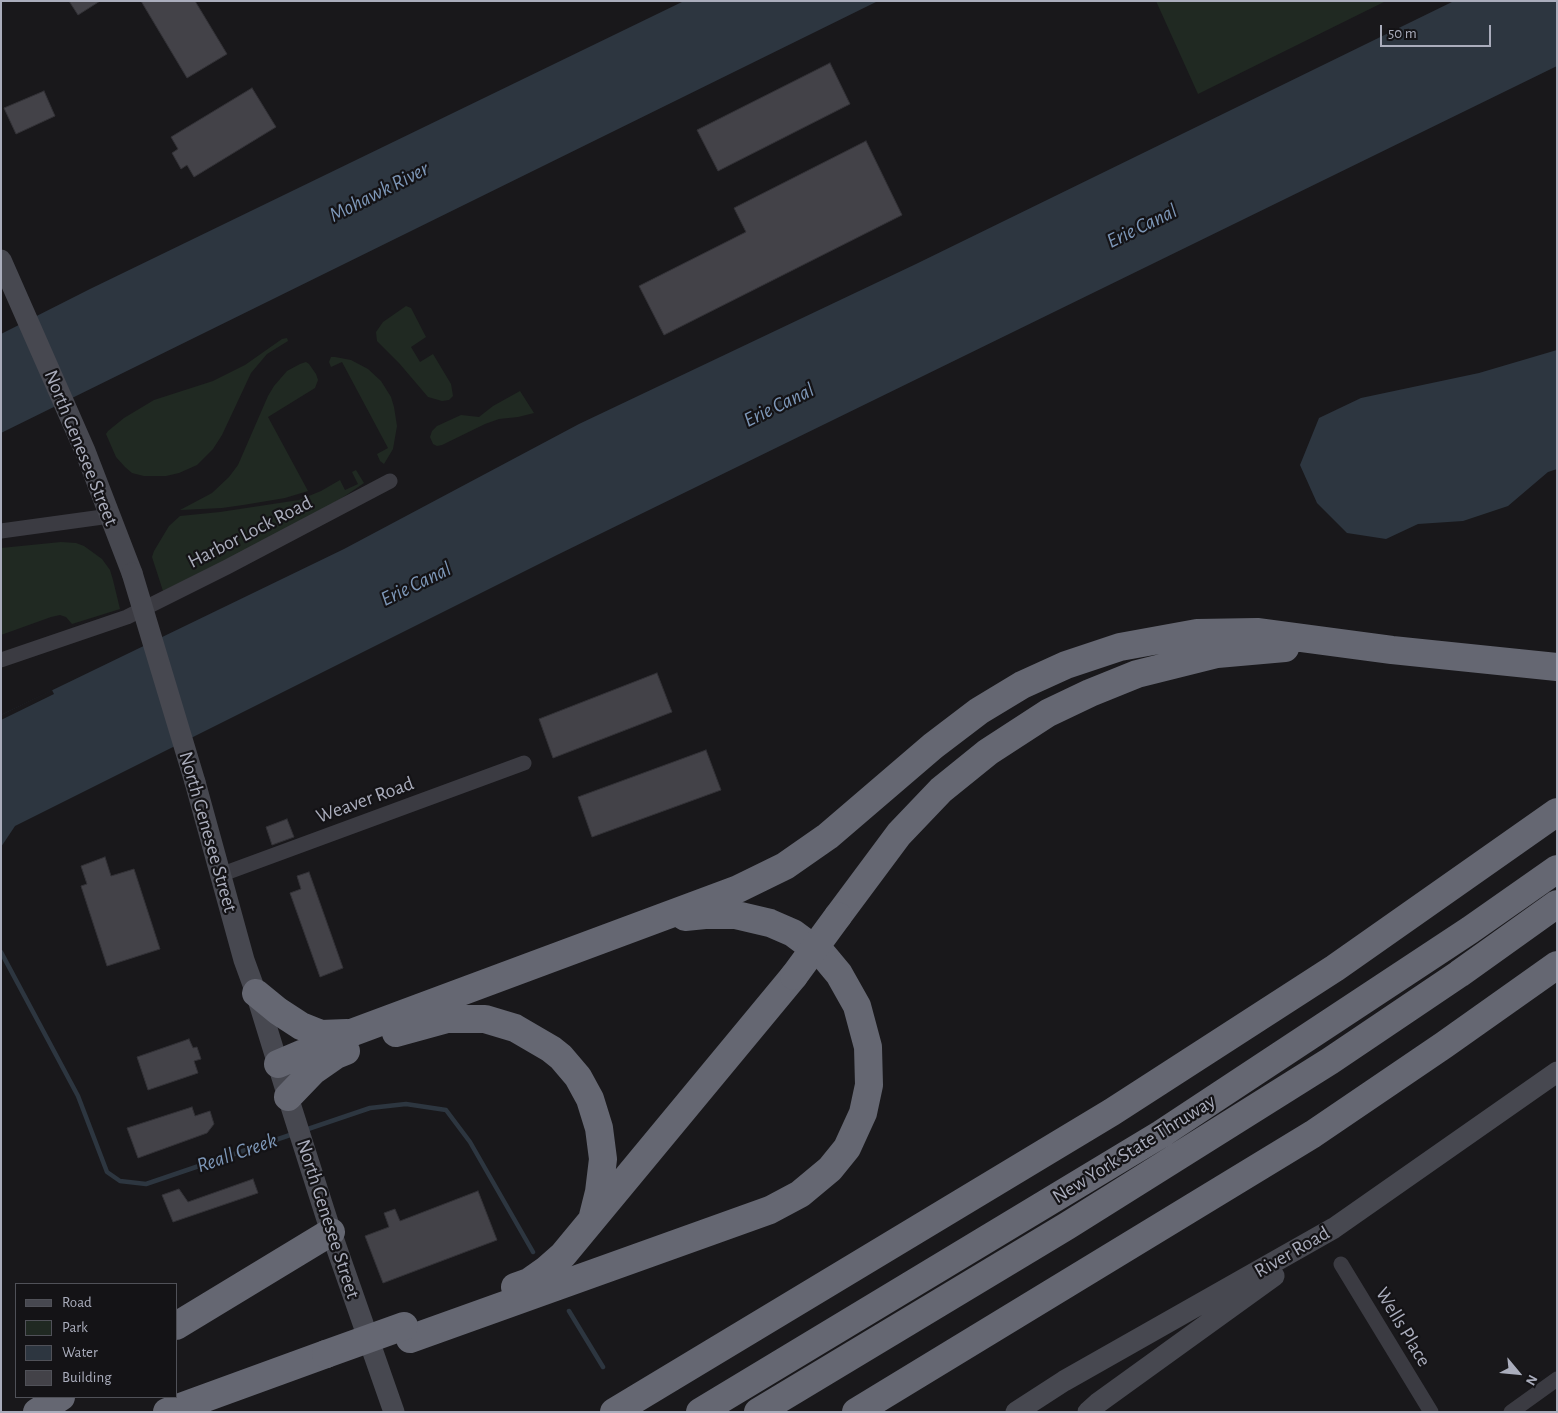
<!DOCTYPE html>
<html>
<head>
<meta charset="utf-8">
<style>
  body { margin:0 }
  #map { position:relative; width:1558px; height:1413px; overflow:hidden; background:#19181b; font-family:"Alegreya Sans",sans-serif }
  canvas { display:block }
  .frame { position:absolute; inset:0; border:2px solid #aaadbc; pointer-events:none }
  .legend { position:absolute; left:15px; top:1283px; width:162px; height:115px; box-sizing:border-box; background:#141316; border:1px solid #505158; margin:0; padding:6px 9px; list-style:none; font-size:15px; color:#aaadbc }
  .legend li { display:flex; align-items:center; gap:10px; height:25px }
  .legend b { width:25px; border:1px solid #505158 }
  .north { position:absolute; left:1493px; top:1348px; width:50px; height:50px; -webkit-text-stroke:4px #141316; paint-order:stroke; rotate:118deg; font-size:14px; font-weight:700; line-height:20px; text-align:center; color:#aaadbc }
  .north::after { content:''; display:block; margin:auto; width:18px; height:22px; background:#aaadbc; clip-path:polygon(50% 0,100% 100%,50% 72%,0 100%) }
  .scale { position:absolute; left:1380px; top:25px; width:111px; height:22px; box-sizing:border-box; border:2px solid #aaadbc; border-top:0; padding-left:6px; font-size:15px; line-height:18px; white-space:nowrap; color:#aaadbc; -webkit-text-stroke:4px #141316; paint-order:stroke }
</style>
</head>
<body>
<div id="map">
<canvas width="1558" height="1413"></canvas>
<div class="frame"></div>
<ul class="legend">
<li><b style="height:6px;background:#474850"></b>Road</li>
<li><b style="height:14px;background:#202922"></b>Park</li>
<li><b style="height:14px;background:#2d3640"></b>Water</li>
<li><b style="height:14px;background:#434248"></b>Building</li>
</ul>
<div class="north">N</div>
<div class="scale">50 m</div>
</div>
<script>
const c = document.querySelector('canvas').getContext('2d');
c.lineJoin = 'round';
function fill(path, color) { c.fillStyle = color; c.fill(path, 'evenodd'); }
const shape = rows => new Path2D(rows.map(r => 'M' + r).join(''));
function strokePath(path, color, width, dash) { c.strokeStyle = color; c.lineWidth = width; c.lineCap = dash ? 'butt' : 'round'; c.setLineDash(dash || []); c.stroke(path); }
function write(font, color, halo, rows, align = 'center') {
  c.font = font + ' "Alegreya Sans",sans-serif'; c.lineWidth = 4.5; c.setLineDash([]); c.textBaseline = 'middle'; c.strokeStyle = halo; c.fillStyle = color; for (const [text, x, y, turn = 0] of rows) {
    c.save(); c.translate(x, y); c.rotate((+turn || 0) * Math.PI / 180); c.textAlign = isNaN(turn) ? turn : align; if (halo) c.strokeText(text, 0, 0); c.fillText(text, 0, 0); c.restore();
  }
}
fill(shape([
  [1156,1,1386,1,1198,94],
  [406,306,411,308,426,337,411,347,420,362,433,354,451,384,453,396,449,400,442,401,428,397,399,363,377,341,376,332,383,322],
  [287,338,288,341,267,354,251,373,222,435,213,449,197,465,179,473,166,476,144,476,132,473,125,467,116,457,106,434,108,431,124,418,154,400,213,381,245,365,282,339],
  [331,357,335,357,351,360,368,369,381,381,391,397,394,407,397,426,393,449,384,464,380,461,377,454,388,448,342,362,331,367,329,362],
  [306,362,309,364,316,374,318,380,315,388,268,417,308,491,285,498,243,505,222,508,180,510,212,493,229,477,238,465,268,396,274,386,287,371,300,364],
  [520,391,534,413,518,417,499,419,485,424,442,445,437,446,433,444,430,437,432,431,437,426,461,415,479,417,493,406],
  [356,470,364,483,339,500,238,554,163,591,152,557,154,551,169,526,180,516,220,512,299,500,321,491,340,480,345,490,358,484,352,472],
  [61,542,76,543,84,546,102,559,110,570,113,580,120,609,72,624,66,617,60,615,51,617,1,635,1,548]
]), '#202922');
fill(shape([
  [684,1,878,1,1,433,1,334,90,289],
  [1454,1,1557,1,1557,66,557,555,15,826,1,847,1,715,344,549,579,424,916,264],
  [1557,350,1557,469,1548,472,1508,506,1463,521,1418,524,1386,539,1347,533,1317,503,1300,465,1319,418,1361,398,1479,373]
]), '#2d3640');
fill(shape([
  [52,690,54,694,1,720,1,715]
]), '#19181b');
strokePath(shape([
  [1,952,78,1096,107,1172,120,1181,146,1184,293,1134],
  [305,1130,370,1108,406,1104,446,1110,470,1142,533,1252],
  [569,1311,603,1367]
]), '#2d3640', 4.5);
const building = shape([
  [69,1,100,1,78,15,69,1],
  [141,1,195,1,227,54,187,78,141,1],
  [830,63,850,104,718,171,697,130,830,63],
  [252,88,276,127,194,177,187,165,181,169,172,153,178,149,171,137,252,88],
  [44,91,55,116,16,134,4,108,44,91],
  [866,141,902,215,664,335,639,286,746,232,734,208,866,141],
  [657,673,672,712,553,758,539,719,657,673],
  [706,750,721,790,592,837,578,797,706,750],
  [287,819,294,837,272,845,266,827,287,819],
  [105,857,111,876,134,869,160,949,107,966,81,886,87,884,81,866,105,857],
  [309,872,343,968,320,977,290,893,301,889,297,876,309,872],
  [189,1039,193,1048,197,1047,201,1059,194,1061,198,1073,148,1090,137,1057,189,1039],
  [192,1107,195,1116,210,1111,214,1124,207,1133,138,1158,127,1128,192,1107],
  [253,1179,258,1193,173,1222,162,1195,179,1189,188,1202,253,1179],
  [478,1191,497,1240,383,1283,365,1236,389,1227,384,1213,395,1209,400,1221,478,1191]
]);
fill(building, '#434248');
strokePath(building, '#333237', 1);
strokePath(shape([
  [1,531,110,516],
  [1,660,127,617,227,567,390,481],
  [220,875,524,763],
  [1341,1264,1431,1412],
  [1511,1412,1557,1379]
]), '#3b3b42', 15);
strokePath(shape([
  [1,260,85,451,132,573],
  [195,782,244,960,256,993,288,1097,331,1232,394,1412],
  [1016,1412,1064,1381,1334,1228,1557,1072],
  [1088,1412,1098,1403,1274,1276]
]), '#474850', 21);
strokePath(shape([
  [838,916,899,834,941,790,988,752,1048,713,1090,693,1137,674,1217,654,1285,648],
  [256,993,278,1011,301,1026,321,1034,347,1033],
  [396,1033,447,1019,485,1019,515,1028,551,1049,561,1057,578,1077,590,1099,599,1128,603,1159,599,1192,593,1216],
  [278,1064,351,1033,738,889,785,866,828,836,933,746,979,711,1022,685,1066,665,1120,647,1197,633,1257,632,1392,650,1557,667],
  [288,1097,313,1071,336,1055,346,1051],
  [515,1287,529,1282,546,1270,563,1255,794,976],
  [176,1326,331,1232],
  [410,1339,770,1210,800,1194,830,1169,847,1148,863,1113,869,1085,868,1047,857,1006,839,974,824,956,793,933,770,923,736,915,705,915,685,917],
  [37,1412,61,1397],
  [167,1412,326,1354],
  [614,1412,1112,1112,1335,968,1557,812],
  [700,1412,1161,1134,1470,930,1557,869],
  [758,1412,1067,1226,1330,1061,1459,974,1557,904],
  [856,1412,1313,1134,1444,1045,1557,965]
]), '#656772', 28);
strokePath(shape([
  [132,573,195,782]
]), '#474850', 21);
strokePath(shape([
  [794,976,838,916],
  [326,1354,404,1326]
]), '#656772', 28);
write('20px', '#aaadbc', '#141316', [
  ["North Genesee Street",81,448,68],
  ["Harbor Lock Road",250,532,-27],
  ["Weaver Road",365,800,-20],
  ["North Genesee Street",208,832,74],
  ["New York State Thruway",1134,1149,-32],
  ["North Genesee Street",328,1219,72],
  ["River Road",1292,1252,-30],
  ["Wells Place",1403,1327,59]
]);
write('italic 21px', '#7e98b9', '#141316', [
  ["Mohawk River",379,192,-27],
  ["Erie Canal",1142,226,-26],
  ["Erie Canal",779,405,-26],
  ["Erie Canal",416,584,-26],
  ["Reall Creek",237,1153,-19]
]);
</script>
</body>
</html>
